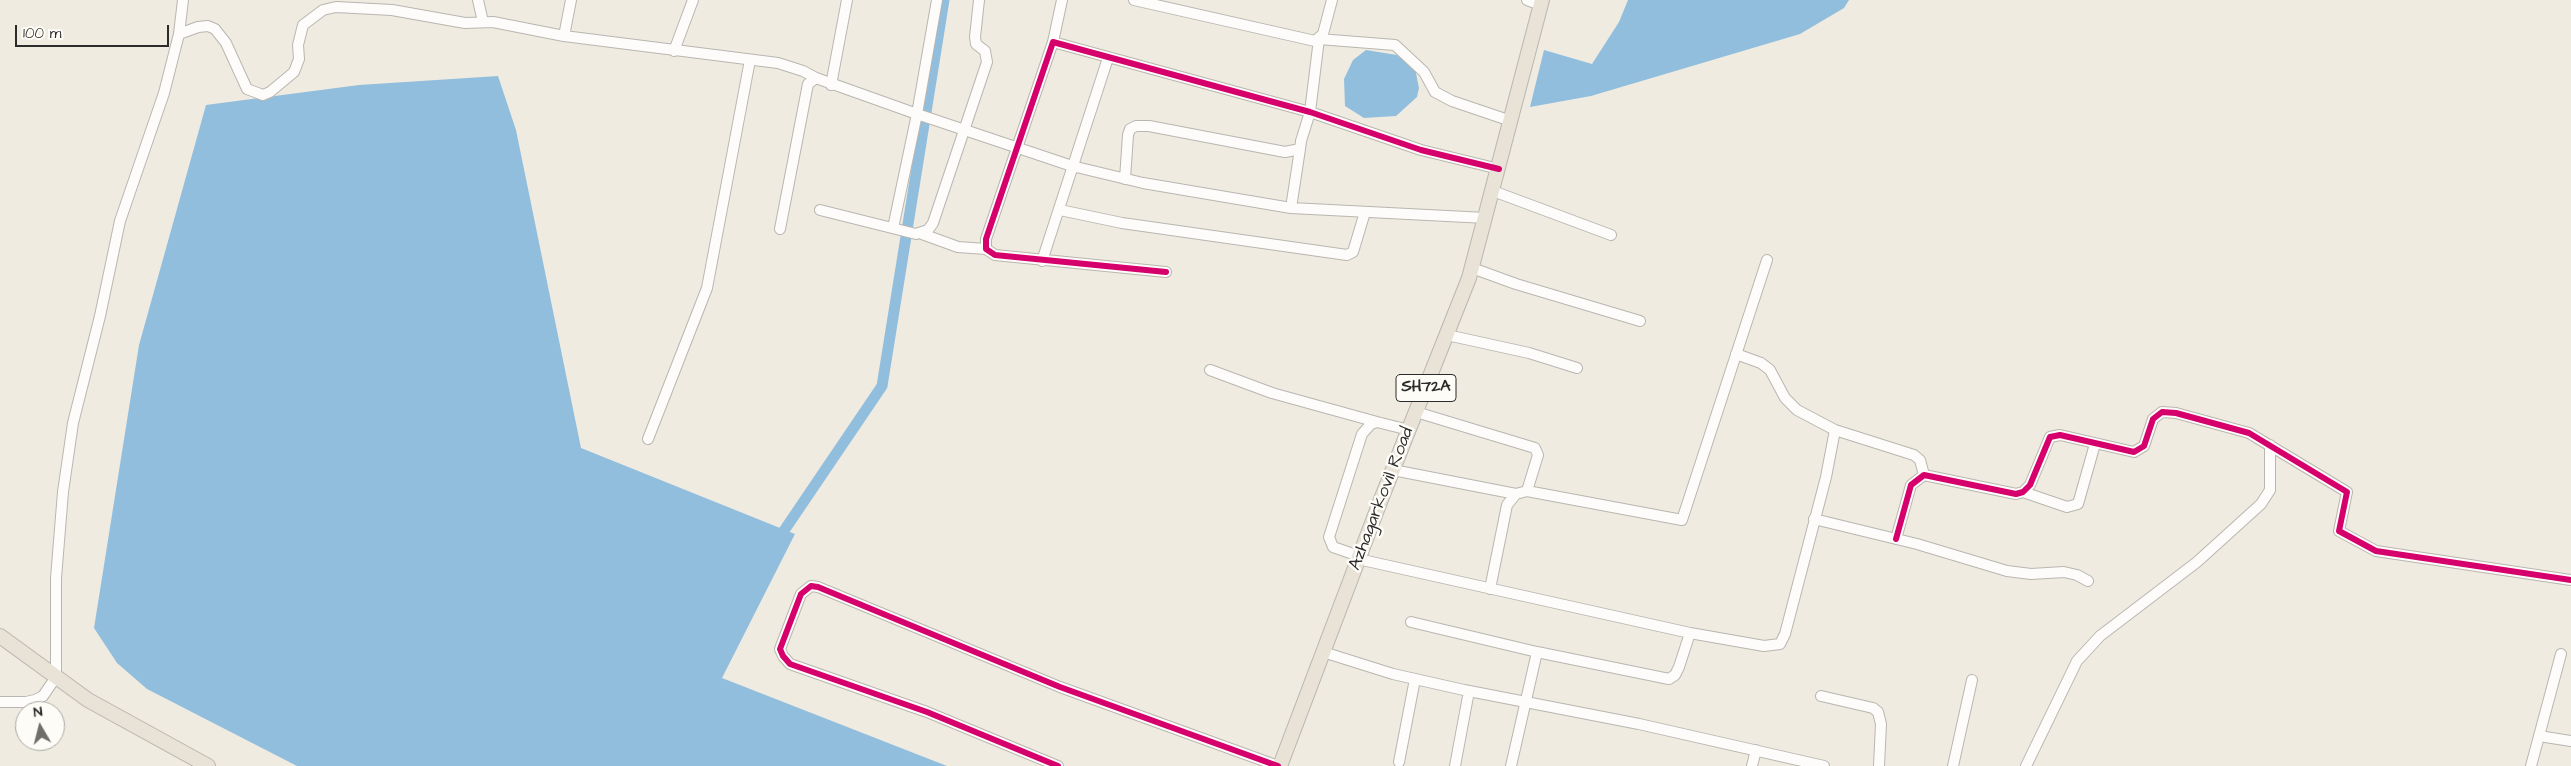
<!DOCTYPE html>
<html>
<head>
<meta charset="utf-8">
<style>
  body { margin:0 }
  #map { position:relative; width:2571px; height:766px; overflow:hidden; background:#efebe1; font-family:"Architects Daughter",sans-serif }
  canvas { display:block }
  .north { position:absolute; left:15px; top:701px; width:50px; height:50px; box-sizing:border-box; background:#fdfcf7; border:1px solid #a9a8a5; border-radius:50%; rotate:352deg; font-size:14px; font-weight:700; line-height:20px; text-align:center; color:#2b2b2b }
  .north::after { content:''; display:block; margin:auto; width:18px; height:22px; background:#706e6b; clip-path:polygon(50% 0,100% 100%,50% 72%,0 100%) }
  .scale { position:absolute; left:15px; top:25px; width:154px; height:22px; box-sizing:border-box; border:2px solid #2b2b2b; border-top:0; padding-left:6px; font-size:15px; line-height:18px; white-space:nowrap; color:#2b2b2b; -webkit-text-stroke:4px #fdfcf7; paint-order:stroke }
</style>
</head>
<body>
<div id="map">
<canvas width="2571" height="766"></canvas>
<div class="north">N</div>
<div class="scale">100 m</div>
</div>
<script>
const c = document.querySelector('canvas').getContext('2d');
c.lineJoin = 'round';
function fill(path, color) { c.fillStyle = color; c.fill(path, 'evenodd'); }
const shape = rows => new Path2D(rows.map(r => 'M' + r).join(''));
function strokePath(path, color, width, dash) { c.strokeStyle = color; c.lineWidth = width; c.lineCap = dash ? 'butt' : 'round'; c.setLineDash(dash || []); c.stroke(path); }
function write(font, color, halo, rows, align = 'center') {
  c.font = font + ' "Architects Daughter",sans-serif'; c.lineWidth = 5; c.setLineDash([]); c.textBaseline = 'middle'; c.strokeStyle = halo; c.fillStyle = color; for (const [text, x, y, turn = 0] of rows) {
    c.save(); c.translate(x, y); c.rotate((+turn || 0) * Math.PI / 180); c.textAlign = isNaN(turn) ? turn : align; if (halo) c.strokeText(text, 0, 0); c.fillText(text, 0, 0); c.restore();
  }
}
fill(shape([
  [1628,0,1849,0,1844,8,1800,34,1591,96,1530,107,1544,50,1592,64,1619,22],
  [1366,50,1397,55,1415,68,1419,88,1417,97,1396,116,1364,118,1345,106,1344,79,1353,60],
  [498,76,516,130,581,448,795,534,722,678,947,766,297,766,147,689,117,663,94,628,139,345,206,105,359,85]
]), '#92bede');
strokePath(shape([
  [777,541,882,386,944,0]
]), '#92bede', 11);
const minor = shape([
  [478,0,483,22],
  [937,0,917,114,1072,166,1143,183,1291,208,1486,218],
  [1134,0,1315,41,1323,34,1332,0],
  [1527,0,1541,5],
  [179,34,198,27,208,26,215,29,226,43,247,89,263,95,270,92,294,72,299,59,298,45,303,25,323,10,336,7,392,10,465,23,493,22,564,36,778,63,803,71,816,78],
  [564,36,571,0],
  [1053,42,1062,0],
  [674,51,693,0],
  [831,85,847,0],
  [1125,179,1128,135,1130,129,1136,126,1149,126,1285,152,1300,149,1301,141,1310,112,1319,39,1395,45,1424,72,1435,92,1452,101,1511,121],
  [1493,191,1611,235],
  [1291,208,1300,149],
  [820,210,916,234,928,230,933,223,987,62,985,51,976,44,975,37,979,0],
  [1060,210,1122,223,1347,255,1353,252,1365,212],
  [780,229,807,89,808,84,816,78,917,114,893,228],
  [922,234,958,247,986,249],
  [1042,261,1108,58],
  [1472,268,1516,284,1640,321],
  [1166,272,995,255,986,249,986,239,1053,42,1310,112,1421,150,1499,169],
  [1447,335,1529,353,1577,368],
  [1736,354,1761,363,1770,370,1785,398,1797,410,1835,430,1914,455,1920,460,1924,475],
  [1210,370,1272,393,1377,422],
  [1416,412,1535,448,1538,455,1527,491],
  [648,439,707,288,750,60],
  [1393,470,1516,494],
  [2023,492,2067,507,2078,504,2095,444],
  [1814,519,1917,544,2007,571,2031,574,2064,572,2077,575,2088,581],
  [1896,539,1911,485,1924,475,2016,494,2023,492,2030,485,2050,437,2060,435,2134,452,2144,446,2153,419,2162,412,2176,413,2249,433,2347,492,2339,531,2376,551,2571,580],
  [1359,556,1333,547,1329,537,1362,434,1371,424,1377,422,1409,430],
  [1358,559,1690,633,1764,646,1780,644,1785,634,1826,477,1835,430],
  [1490,589,1507,505,1516,494,1527,491,1682,520,1767,260],
  [1411,622,1537,652,1669,679,1675,675,1679,667,1690,633],
  [1323,652,1393,674,1464,690,1639,724,1824,766],
  [1821,696,1873,708,1878,712,1881,724,1879,766],
  [0,702,26,702,35,700,43,696,56,677,56,578,63,492,73,423,100,316,120,221,164,93,179,34,183,0],
  [2539,736,2571,741],
  [1399,762,1415,679],
  [1058,766,927,712,790,664,783,656,780,649,801,594,811,586,818,587,1060,687,1278,766],
  [1455,766,1469,691],
  [1511,766,1537,652],
  [1752,766,1756,750],
  [1953,766,1972,680],
  [2026,766,2077,661,2100,636,2197,562,2261,504,2270,490,2270,445],
  [2531,766,2561,654]
]);
const major = shape([
  [0,636,88,700,208,766],
  [1280,766,1380,502,1469,278,1542,0]
]);
strokePath(minor, '#b9b6b0', 12);
strokePath(major, '#b9b6b0', 16);
strokePath(minor, '#fdfcfa', 10);
strokePath(major, '#e8e2d7', 14);
strokePath(shape([
  [1166,272,995,255,986,249,986,239,1053,42,1310,112,1421,150,1499,169],
  [1896,539,1911,485,1924,475,2016,494,2023,492,2030,485,2050,437,2060,435,2134,452,2144,446,2153,419,2162,412,2176,413,2249,433,2347,492,2339,531,2376,551,2571,580],
  [1058,766,927,712,790,664,783,656,780,649,801,594,811,586,818,587,1060,687,1278,766]
]), '#d6006c', 6);
for (const [x, y, w] of [
  [1426,388,60]
]) { const box = new Path2D(); box.roundRect(x - w / 2, y - 13.5, w, 27, 4); c.fillStyle = '#fdfcf7'; c.fill(box); strokePath(box, '#2b2b2b', 1); }
write('bold 16px', '#2b2b2b', null, [
  ["SH72A",1426,388]
]);
write('18px', '#2b2b2b', '#fdfcf7', [
  ["Azhagarkovil Road",1382,499,-69]
]);
</script>
</body>
</html>
